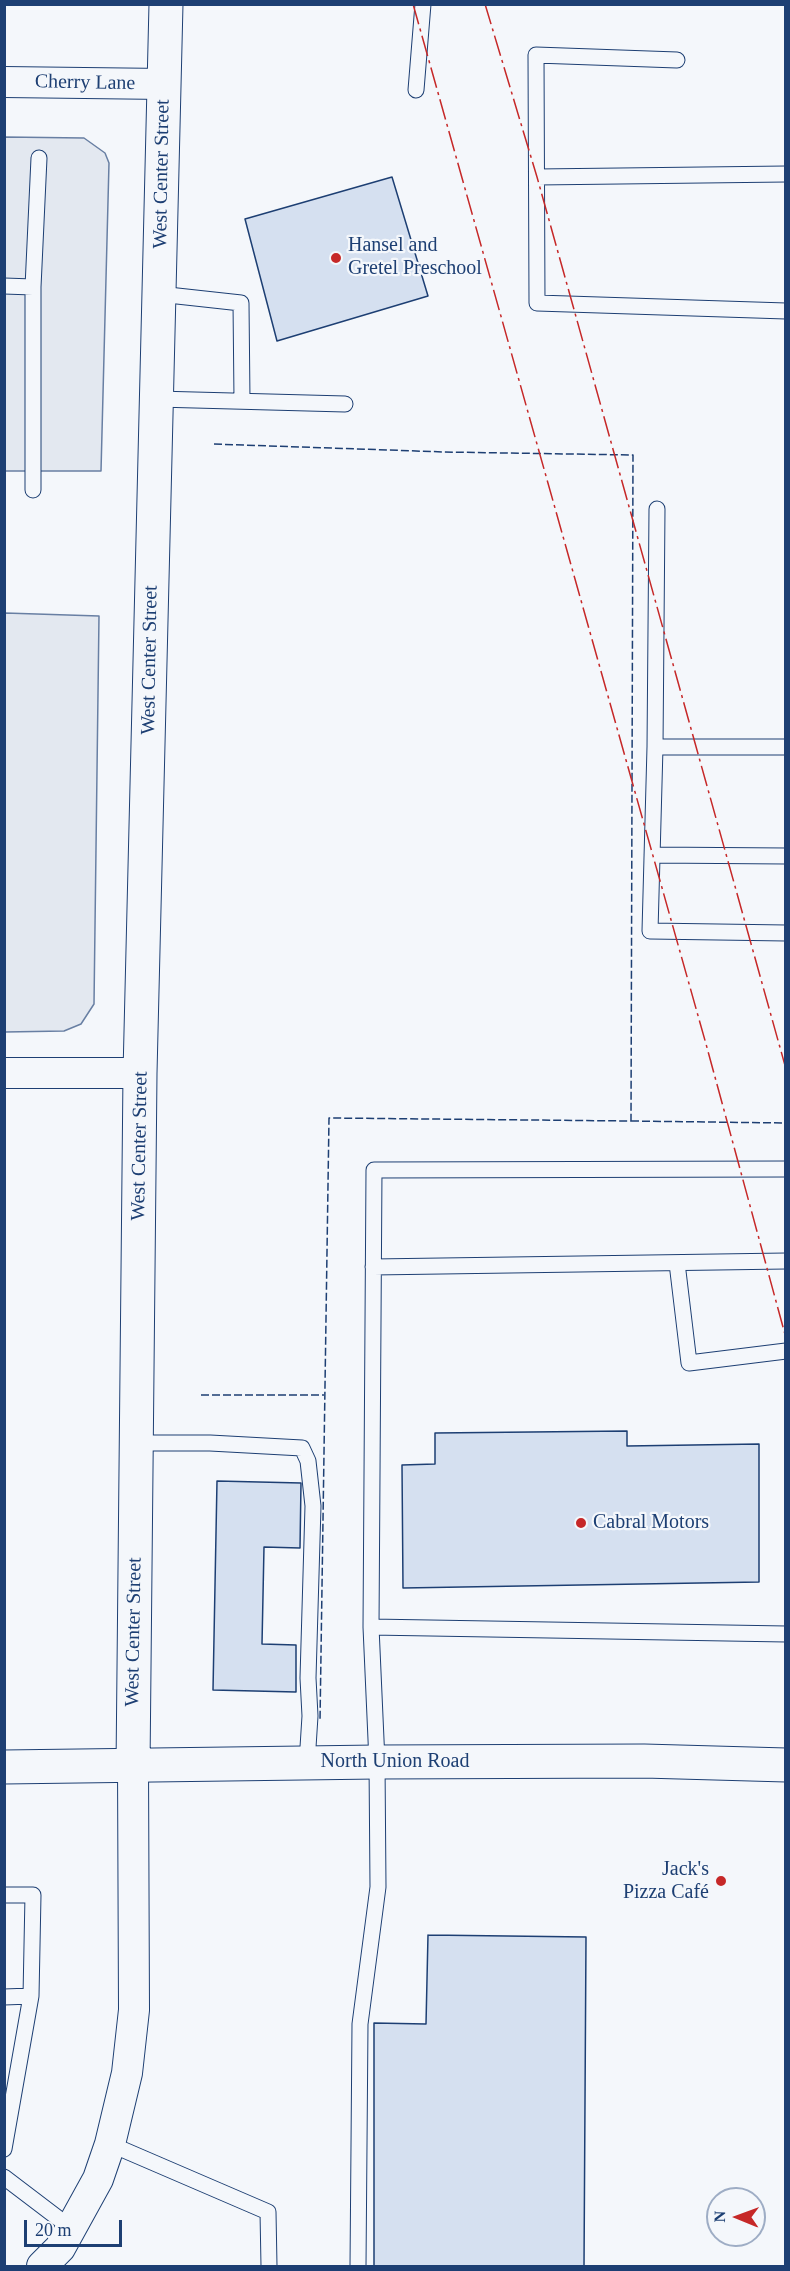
<!DOCTYPE html>
<html>
<head>
<meta charset="utf-8">
<style>
  body { margin:0 }
  #map { position:relative; width:790px; height:2271px; overflow:hidden; background:#f4f7fb; font-family:"Times New Roman",serif }
  canvas { display:block }
  .frame { position:absolute; inset:0; border:6px solid #1d3f73; pointer-events:none }
  .north { position:absolute; left:706px; top:2187px; width:60px; height:60px; box-sizing:border-box; background:#f4f7fb; border:2px solid #9eadc5; border-radius:50%; rotate:271deg; font-size:16px; font-weight:700; line-height:24px; text-align:center; color:#1d3f73 }
  .north::after { content:''; display:block; margin:auto; width:21px; height:27px; background:#c62828; clip-path:polygon(50% 0,100% 100%,50% 72%,0 100%) }
  .scale { position:absolute; left:24px; top:2220px; width:98px; height:27px; box-sizing:border-box; border:3px solid #1d3f73; border-top:0; padding-left:8px; font-size:18px; line-height:21px; white-space:nowrap; color:#1d3f73; -webkit-text-stroke:4px #f4f7fb; paint-order:stroke }
</style>
</head>
<body>
<div id="map">
<canvas width="790" height="2271"></canvas>
<div class="frame"></div>
<div class="north">N</div>
<div class="scale">20 m</div>
</div>
<script>
const c = document.querySelector('canvas').getContext('2d');
c.lineJoin = 'round';
function fill(path, color) { c.fillStyle = color; c.fill(path, 'evenodd'); }
const shape = rows => new Path2D(rows.map(r => 'M' + r).join(''));
function strokePath(path, color, width, dash) { c.strokeStyle = color; c.lineWidth = width; c.lineCap = dash ? 'butt' : 'round'; c.setLineDash(dash || []); c.stroke(path); }
function write(font, color, halo, rows, align = 'center') {
  c.font = font + ' "Times New Roman",serif'; c.lineWidth = 4.5; c.setLineDash([]); c.textBaseline = 'middle'; c.strokeStyle = halo; c.fillStyle = color; for (const [text, x, y, turn = 0] of rows) {
    c.save(); c.translate(x, y); c.rotate((+turn || 0) * Math.PI / 180); c.textAlign = isNaN(turn) ? turn : align; if (halo) c.strokeText(text, 0, 0); c.fillText(text, 0, 0); c.restore();
  }
}
const parking = shape([
  [5,137,84,138,105,153,109,163,101,471,5,471,5,137],
  [5,613,99,616,94,1004,81,1024,64,1031,5,1032,5,613]
]);
fill(parking, '#e3e8f0');
strokePath(parking, '#687fa3', 1.5);
const building = shape([
  [392,177,428,296,277,341,245,219,392,177],
  [627,1431,627,1446,759,1444,759,1582,403,1588,402,1465,435,1464,435,1433,627,1431],
  [217,1481,301,1483,300,1548,264,1547,262,1644,296,1645,296,1692,213,1690,217,1481],
  [428,1935,586,1937,584,2266,374,2266,374,2023,426,2024,428,1935]
]);
fill(building, '#d5e0f0');
strokePath(building, '#1d3f73', 1.5);
const lane = shape([
  [677,60,536,55,537,303,786,311],
  [416,90,423,4],
  [537,177,786,174],
  [4,286,33,287,39,158],
  [159,294,241,303,242,400],
  [157,399,345,404],
  [33,490,33,287],
  [655,747,657,509],
  [786,747,655,747,650,931,786,933],
  [652,855,786,856],
  [677,1263,689,1363,786,1351],
  [373,1267,786,1261],
  [136,1443,210,1443,302,1448,308,1461,313,1506,308,1678,310,1716,307,1763],
  [371,1627,374,1170,786,1169],
  [4,1895,33,1895,31,1996],
  [4,1997,31,1996,4,2149],
  [110,2144,268,2212,269,2266],
  [4,2177,71,2228],
  [358,2266,360,2024,378,1887,377,1762,371,1627,786,1634]
]);
const street = shape([
  [4,82,165,84],
  [4,1073,140,1073],
  [42,2266,60,2248,98,2179,110,2144,127,2073,134,2010,133,1766]
]);
const secondary = shape([
  [133,1766,140,1073,166,4],
  [4,1767,377,1762,644,1761,786,1765]
]);
strokePath(lane, '#1d3f73', 17);
strokePath(street, '#1d3f73', 32);
strokePath(secondary, '#1d3f73', 35);
strokePath(lane, '#f4f7fb', 15);
strokePath(street, '#f4f7fb', 30);
strokePath(secondary, '#f4f7fb', 33);
strokePath(shape([
  [214,444,445,452,633,455,631,1121,329,1118,320,1721],
  [631,1121,786,1123],
  [201,1395,324,1395]
]), '#1d3f73', 1.5, [8, 3]);
strokePath(shape([
  [413,4,706,1044,786,1338],
  [485,4,537,177,786,1069]
]), '#c62828', 1.5, [21, 4.5, 3, 4.5]);
for (const [x, y, r, color] of [
  [336,258,6,"#c62828"],
  [581,1523,6,"#c62828"],
  [721,1881,6,"#c62828"]
]) { const dot = new Path2D(); dot.arc(x, y, r, 0, 2 * Math.PI); c.fillStyle = color; c.fill(dot); strokePath(dot, '#f4f7fb', 2); }
write('20px', '#1d3f73', '#f4f7fb', [
  ["Cherry Lane",85,83,1],
  ["West Center Street",162,174,-89],
  ["West Center Street",150,660,-89],
  ["West Center Street",140,1146,-89],
  ["West Center Street",134,1632,-89],
  ["North Union Road",395,1762]
]);
write('20px', '#1d3f73', '#f4f7fb', [
  ["Hansel and",348,246],
  ["Gretel Preschool",348,269],
  ["Cabral Motors",593,1523],
  ["Jack's",709,1870,"right"],
  ["Pizza Café",709,1893,"right"]
], 'left');
</script>
</body>
</html>
